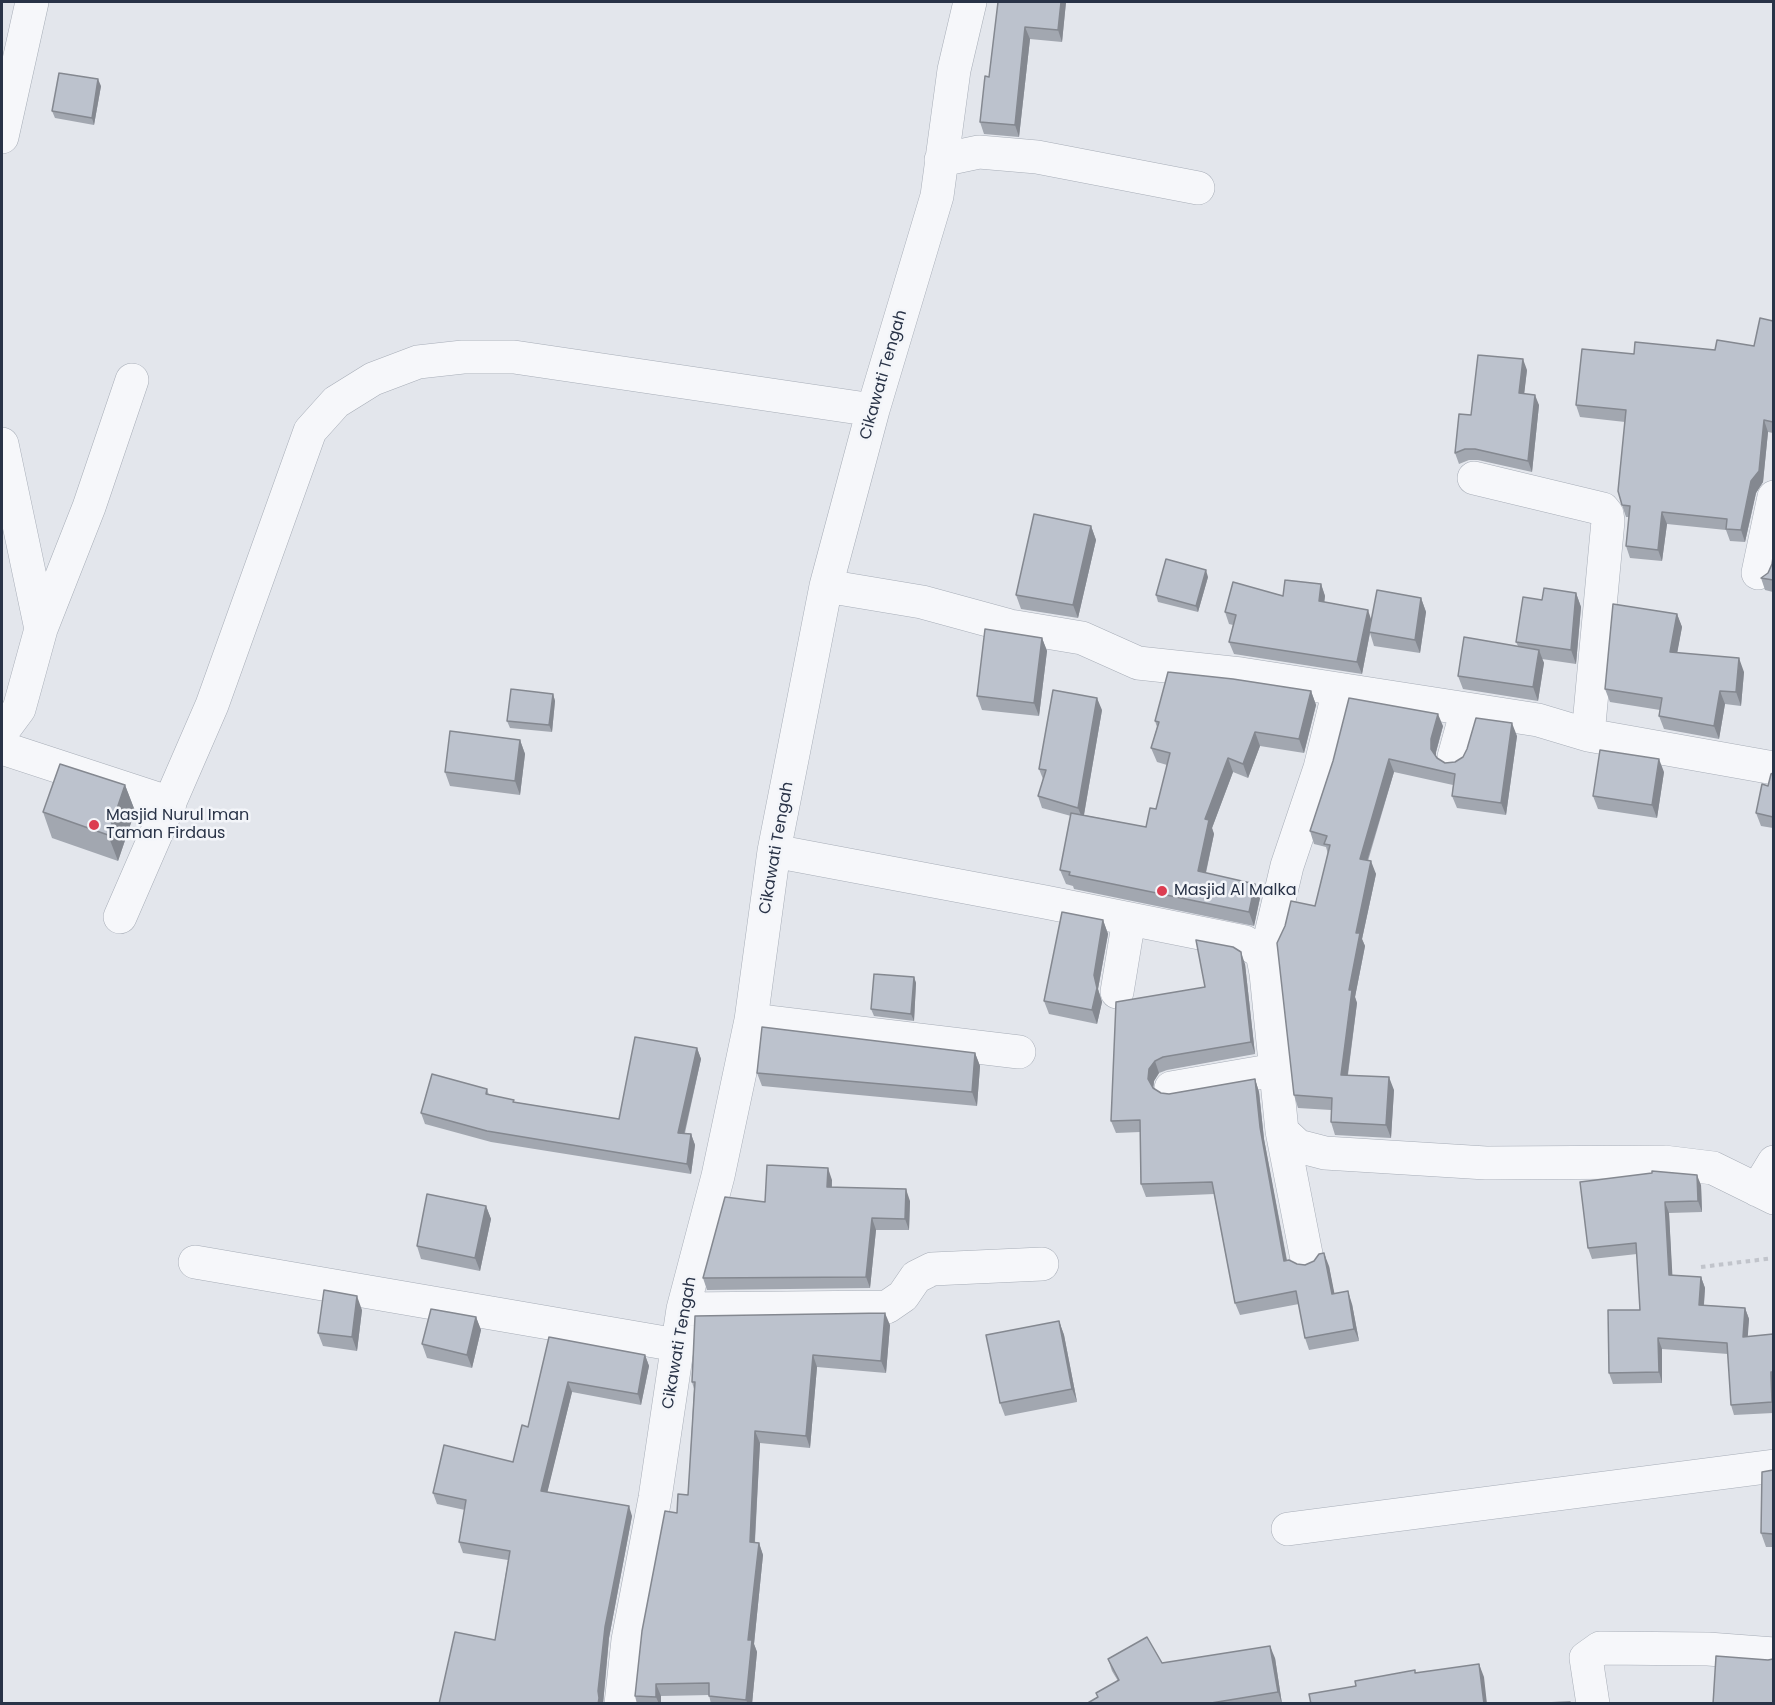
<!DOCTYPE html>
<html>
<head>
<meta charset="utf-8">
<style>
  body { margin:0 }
  #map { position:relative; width:1775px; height:1705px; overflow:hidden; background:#e3e6ec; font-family:Poppins,sans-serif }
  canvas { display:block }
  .frame { position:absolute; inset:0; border:3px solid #293347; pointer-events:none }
</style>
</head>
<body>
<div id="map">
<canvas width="1775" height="1705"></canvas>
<div class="frame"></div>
</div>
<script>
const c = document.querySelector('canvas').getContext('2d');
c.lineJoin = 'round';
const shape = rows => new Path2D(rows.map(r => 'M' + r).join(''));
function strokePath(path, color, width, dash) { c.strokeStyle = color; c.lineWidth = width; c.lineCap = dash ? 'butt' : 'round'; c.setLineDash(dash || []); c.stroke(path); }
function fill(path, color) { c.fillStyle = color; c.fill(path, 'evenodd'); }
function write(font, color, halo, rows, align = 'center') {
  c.font = font + ' Poppins,sans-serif'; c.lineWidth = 5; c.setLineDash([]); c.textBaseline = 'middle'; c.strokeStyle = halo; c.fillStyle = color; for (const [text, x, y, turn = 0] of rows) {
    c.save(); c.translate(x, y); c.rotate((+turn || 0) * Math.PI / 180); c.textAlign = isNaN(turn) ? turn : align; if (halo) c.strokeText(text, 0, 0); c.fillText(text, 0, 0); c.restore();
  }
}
const minor = shape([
  [2,137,32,2],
  [941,160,979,152,1037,157,1198,188],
  [2,444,41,629,19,709,2,732],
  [1474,478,1603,509,1607,514,1608,521,1588,735],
  [1758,573,1774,497],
  [826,586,922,602,1010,626,1082,638,1138,663,1241,674,1538,720,1588,735,1774,768],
  [41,629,89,507,132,380],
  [2,748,170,803],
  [1454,757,1467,710],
  [774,851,1045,902,1245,942,1262,953,1266,973,1282,1131,1307,1259],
  [120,917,212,705,310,431,336,402,373,379,418,362,463,357,514,357,873,410],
  [1262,953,1271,934,1287,866,1320,768,1339,690],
  [1117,992,1129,919],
  [751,1020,1019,1052],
  [1171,1088,1275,1070],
  [1282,1131,1298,1146,1325,1153,1486,1163,1664,1162,1713,1168,1774,1198],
  [1757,1190,1774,1162],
  [195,1262,677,1345],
  [683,1309,887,1307,903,1296,916,1277,932,1269,1042,1264],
  [1288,1529,1774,1466],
  [621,1704,628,1640,655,1498,683,1309,718,1176,751,1020,774,851,826,586,873,410,937,196,954,70,970,2],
  [1593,1704,1586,1658,1600,1648,1708,1649,1774,1654]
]);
strokePath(minor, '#a7adb7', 34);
strokePath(shape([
  [1701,1267,1774,1258]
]), '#c1c4cb', 4, [4.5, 4.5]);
strokePath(minor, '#f6f7fa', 33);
fill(shape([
  [998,2,1066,2,1062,42,1030,39,1019,137,984,134,980,122,989,77],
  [101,86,94,125,55,118,52,111],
  [1773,321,1773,433,1768,432,1763,482,1756,493,1745,542,1730,541,1726,530,1667,524,1662,561,1630,558,1626,546,1629,517,1626,517,1622,505,1625,422,1580,417,1576,405,1634,354,1715,350,1754,346],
  [1527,370,1524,393,1539,405,1532,472,1478,460,1469,460,1459,464,1455,453,1471,415],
  [1091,526,1096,540,1078,618,1021,609,1016,595],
  [1773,557,1773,592,1765,590,1761,578,1768,573,1772,564],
  [1208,577,1198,612,1158,602,1156,595],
  [1321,584,1325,596,1324,602,1371,620,1421,598,1426,612,1420,653,1374,646,1370,633,1362,674,1234,654,1229,642,1233,625,1229,624,1225,612],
  [1576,593,1581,607,1576,664,1542,659,1544,663,1538,701,1463,689,1458,676,1518,646,1516,642,1542,600],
  [1677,614,1682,627,1677,652,1744,672,1741,706,1725,704,1719,739,1664,729,1659,716,1660,710,1610,702,1605,689],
  [1042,638,1047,651,1039,716,982,710,977,696],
  [1311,691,1316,705,1304,753,1260,746,1248,778,1233,772,1212,828,1214,834,1206,873,1260,898,1254,926,1074,889,1073,886,1066,884,1060,870,1071,816,1042,808,1038,796,1043,779,1039,769,1102,710,1084,815,1146,827,1156,809,1167,765,1157,762,1151,748,1157,727,1155,721],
  [553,694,555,701,552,732,510,728,507,721],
  [1443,726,1436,752,1436,757,1445,763,1455,762,1517,736,1506,815,1457,808,1452,796,1453,785,1394,772,1368,861,1376,874,1362,939,1365,946,1355,997,1357,1003,1348,1075,1394,1090,1391,1138,1335,1135,1331,1122,1331,1110,1298,1108,1294,1095,1315,906,1328,854,1326,847,1314,844,1310,831,1333,761],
  [520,740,525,754,520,795,450,786,445,772],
  [1664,772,1657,818,1598,809,1593,796],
  [1773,773,1773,828,1761,826,1756,813],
  [125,785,135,811,118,861,52,838,43,812],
  [1103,920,1108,934,1098,989,1102,1002,1097,1024,1049,1014,1044,1001],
  [1245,964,1255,1054,1167,1070,1159,1073,1154,1081,1153,1088,1161,1093,1169,1094,1255,1079,1259,1092,1264,1139,1287,1260,1297,1264,1329,1266,1334,1294,1352,1304,1359,1341,1309,1350,1305,1338,1299,1304,1240,1315,1235,1303,1214,1194,1146,1197,1141,1184,1140,1132,1116,1133,1111,1121,1205,987],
  [914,977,916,983,914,1021,874,1016,871,1009],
  [697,1048,701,1059,685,1133,691,1134,695,1145,691,1174,491,1142,425,1124,421,1113,487,1089,489,1095,514,1102,619,1119],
  [975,1053,980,1066,977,1106,762,1086,757,1073],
  [832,1180,832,1187,910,1201,909,1230,876,1230,870,1288,707,1290,703,1278,765,1202],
  [1580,1182,1701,1185,1702,1212,1669,1213,1672,1275,1701,1277,1705,1288,1704,1305,1745,1308,1749,1319,1747,1337,1773,1334,1773,1413,1734,1415,1731,1405,1728,1354,1662,1349,1662,1383,1613,1384,1609,1373,1640,1310,1637,1254,1592,1259,1588,1248],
  [486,1206,491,1219,480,1271,421,1259,417,1246],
  [362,1310,357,1351,323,1346,318,1333],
  [476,1317,481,1330,472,1368,427,1358,422,1344],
  [1059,1321,1064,1335,1077,1402,1005,1416,1000,1403],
  [890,1325,886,1373,817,1367,810,1448,760,1443,755,1542,759,1543,763,1555,754,1644,757,1652,752,1704,711,1704,709,1695,661,1696,661,1704,637,1704,635,1696,677,1513,688,1495,694,1389,692,1382],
  [549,1337,645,1355,649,1366,641,1405,572,1392,547,1492,632,1516,609,1638,603,1704,439,1704,495,1640,508,1560,463,1553,459,1542,465,1510,437,1504,433,1493,513,1462,528,1427],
  [1773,1470,1773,1547,1766,1547,1761,1533,1772,1471],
  [1275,1658,1282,1704,1086,1704,1098,1697,1096,1693,1118,1681,1112,1671,1108,1659,1162,1663]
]), '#a2a7b0');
fill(shape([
  [1061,2,1066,2,1062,42,1058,30],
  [1025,27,1030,39,1019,137,1015,125],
  [98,79,101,86,94,125,92,118],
  [1523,359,1527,370,1523,404,1519,393],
  [1535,395,1539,405,1532,472,1528,461],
  [1764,420,1768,432,1763,482,1756,493,1745,542,1741,530],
  [1662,512,1667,524,1662,561,1658,550],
  [1091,526,1096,540,1078,618,1073,605],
  [1206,570,1208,577,1198,612,1196,606],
  [1321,584,1325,596,1323,613,1319,601],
  [1576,593,1581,607,1576,664,1571,650],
  [1421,598,1426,612,1420,653,1415,640],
  [1368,610,1372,622,1362,674,1357,662],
  [1677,614,1682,627,1675,665,1670,652],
  [1042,638,1047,651,1039,716,1034,703],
  [1539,650,1544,663,1538,701,1533,687],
  [1739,658,1744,672,1741,706,1736,692],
  [1311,691,1316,705,1304,753,1299,739],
  [1720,691,1725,704,1719,739,1714,726],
  [553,694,555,701,552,732,549,725],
  [1097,698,1102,710,1083,820,1078,808],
  [1438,714,1443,726,1436,752,1436,761,1431,749,1431,739],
  [1512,723,1517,736,1506,815,1501,803],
  [1255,732,1260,746,1248,778,1243,764],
  [520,740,525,754,520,795,515,781],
  [1228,758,1233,772,1212,828,1214,834,1203,885,1198,871,1205,819],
  [1389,759,1394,772,1364,871,1360,859],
  [1659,759,1664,772,1657,818,1652,805],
  [125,785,135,811,118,861,108,835],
  [1371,861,1376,874,1362,939,1365,946,1355,997,1357,1003,1346,1087,1341,1075,1349,990,1356,933],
  [1255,884,1260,898,1254,926,1249,912],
  [1103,920,1108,934,1098,989,1102,1002,1097,1024,1092,1010,1094,975],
  [1241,952,1245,964,1255,1054,1251,1042],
  [914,977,916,983,914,1021,911,1014],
  [697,1048,701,1059,682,1143,678,1133],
  [975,1053,980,1066,977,1106,972,1092],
  [1155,1061,1159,1073,1154,1081,1153,1092,1148,1079,1149,1069],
  [1389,1077,1394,1090,1391,1138,1386,1125],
  [1255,1079,1259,1092,1264,1139,1289,1273,1284,1261,1260,1127],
  [691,1134,695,1145,691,1174,687,1164],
  [828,1168,832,1180,831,1199,827,1187],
  [1697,1175,1701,1185,1702,1212,1698,1201],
  [906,1189,910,1201,909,1230,905,1219],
  [1665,1202,1669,1213,1673,1286,1669,1275],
  [486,1206,491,1219,480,1271,475,1258],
  [872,1218,876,1230,870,1288,866,1277],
  [1324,1253,1329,1266,1337,1306,1332,1294],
  [1701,1277,1705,1288,1703,1315,1699,1305],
  [1348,1291,1352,1304,1359,1341,1354,1329],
  [357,1296,362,1310,357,1351,352,1337],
  [1745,1308,1749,1319,1747,1348,1743,1337],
  [885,1313,890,1325,886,1373,881,1361],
  [476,1317,481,1330,472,1368,467,1355],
  [1059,1321,1064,1335,1077,1402,1072,1389],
  [1658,1338,1662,1349,1662,1383,1659,1372],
  [645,1355,649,1366,641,1405,638,1394],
  [813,1355,817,1367,810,1448,806,1436],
  [1771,1372,1773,1381,1773,1407,1772,1402],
  [568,1382,572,1392,545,1502,541,1491],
  [755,1431,760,1443,754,1554,750,1542],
  [629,1506,632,1516,609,1638,603,1704,598,1704,598,1691,605,1627],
  [759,1543,763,1555,754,1644,757,1652,752,1704,748,1704,746,1700,748,1640],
  [1270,1646,1275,1658,1282,1704,1278,1692],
  [1479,1664,1484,1677,1487,1704,1484,1704],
  [656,1684,661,1696,661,1704,659,1704,656,1697]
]), '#848890');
const building = shape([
  [998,2,1061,2,1058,30,1025,27,1015,125,980,122,985,76,989,77,998,2],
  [59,73,98,79,92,118,52,111,59,73],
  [1760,318,1773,321,1773,422,1764,420,1759,471,1751,481,1741,530,1726,529,1727,519,1662,512,1658,550,1626,546,1630,506,1622,505,1618,491,1626,410,1576,405,1582,349,1634,354,1635,342,1715,350,1717,340,1754,346,1760,318],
  [1478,355,1523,359,1519,393,1535,395,1528,461,1475,449,1465,449,1455,453,1459,414,1471,415,1478,355],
  [1034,514,1091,526,1073,605,1016,595,1034,514],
  [1773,557,1773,580,1761,578,1768,573,1772,564,1773,557],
  [1166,559,1206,570,1196,606,1156,595,1166,559],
  [1285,580,1321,584,1319,601,1368,610,1357,662,1229,642,1236,615,1225,612,1233,582,1283,596,1285,580],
  [1544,588,1576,593,1571,650,1516,642,1523,597,1542,600,1544,588],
  [1377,590,1421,598,1415,640,1369,632,1377,590],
  [1613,604,1677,614,1670,652,1739,658,1736,692,1720,691,1714,726,1659,716,1662,698,1605,689,1613,604],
  [985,629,1042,638,1034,703,977,696,985,629],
  [1464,637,1539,650,1533,687,1458,676,1464,637],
  [1168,672,1233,679,1311,691,1299,739,1255,732,1243,764,1228,758,1205,819,1209,820,1198,871,1255,884,1249,912,1069,875,1070,872,1060,870,1071,813,1146,827,1150,808,1156,809,1170,753,1151,748,1159,722,1155,721,1168,672],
  [511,689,553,694,549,725,507,721,511,689],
  [1053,690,1097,698,1078,808,1038,796,1046,770,1039,769,1053,690],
  [1349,698,1438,714,1431,739,1431,749,1437,758,1445,763,1455,762,1463,757,1467,749,1476,718,1512,723,1501,803,1452,796,1455,774,1389,759,1360,859,1371,861,1356,933,1360,933,1349,990,1352,990,1341,1075,1389,1077,1386,1125,1331,1122,1332,1098,1294,1095,1277,943,1285,926,1291,901,1315,906,1330,845,1324,844,1327,836,1310,831,1333,761,1349,698],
  [450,731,520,740,515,781,445,772,450,731],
  [1600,750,1659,759,1652,805,1593,796,1600,750],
  [60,764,125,785,108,835,43,812,60,764],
  [1773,773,1773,817,1756,813,1762,784,1768,786,1771,774,1773,773],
  [1062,912,1103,920,1094,975,1097,988,1092,1010,1044,1001,1062,912],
  [1196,940,1233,947,1241,952,1251,1042,1163,1057,1155,1061,1149,1069,1148,1079,1153,1088,1161,1093,1169,1094,1255,1079,1260,1127,1284,1261,1289,1260,1297,1264,1305,1265,1314,1261,1319,1254,1324,1253,1332,1294,1348,1291,1354,1329,1305,1338,1296,1291,1235,1303,1212,1182,1141,1184,1140,1120,1111,1121,1116,1002,1205,987,1196,940],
  [874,974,914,977,911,1014,871,1009,874,974],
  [762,1027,975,1053,972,1092,757,1073,762,1027],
  [635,1037,697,1048,678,1133,691,1134,687,1164,487,1131,421,1113,432,1074,487,1089,486,1094,514,1100,513,1102,619,1119,635,1037],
  [767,1165,828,1168,827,1187,906,1189,905,1219,872,1218,866,1277,703,1278,725,1197,765,1202,767,1165],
  [1652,1171,1697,1175,1698,1201,1665,1202,1669,1275,1701,1277,1699,1305,1745,1308,1743,1337,1773,1334,1773,1372,1771,1372,1772,1402,1731,1405,1727,1343,1658,1338,1659,1372,1609,1373,1608,1310,1640,1310,1636,1243,1588,1248,1580,1182,1652,1173,1652,1171],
  [427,1194,486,1206,475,1258,417,1246,427,1194],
  [324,1290,357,1296,352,1337,318,1333,324,1290],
  [431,1309,476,1317,467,1355,422,1344,431,1309],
  [885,1313,881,1361,813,1355,806,1436,755,1431,750,1542,759,1543,748,1640,752,1640,746,1700,709,1696,709,1683,656,1684,656,1697,635,1696,642,1631,665,1511,677,1513,678,1494,688,1495,695,1382,692,1382,695,1316,885,1313],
  [1059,1321,1072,1389,1000,1403,986,1335,1059,1321],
  [549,1337,645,1355,638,1394,568,1382,541,1491,629,1506,605,1627,598,1691,599,1698,598,1704,439,1704,455,1632,495,1640,510,1551,459,1542,466,1500,433,1493,444,1445,513,1462,522,1425,528,1427,549,1337],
  [1773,1470,1773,1534,1761,1533,1762,1472,1773,1470],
  [1147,1637,1162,1663,1270,1646,1278,1692,1205,1704,1086,1704,1098,1697,1096,1693,1119,1680,1108,1659,1147,1637],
  [1716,1656,1768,1660,1773,1659,1773,1704,1713,1704,1716,1656],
  [1479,1664,1484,1704,1311,1704,1309,1694,1356,1686,1355,1681,1415,1670,1415,1673,1479,1664],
  [1570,1702,1570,1704,1521,1704,1570,1702]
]);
fill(building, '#bcc2cd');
strokePath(building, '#848890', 1.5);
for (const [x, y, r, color] of [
  [94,825,6,"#dc3d51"],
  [1162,891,6,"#dc3d51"]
]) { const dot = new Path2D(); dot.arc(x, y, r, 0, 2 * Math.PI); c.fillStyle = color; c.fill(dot); strokePath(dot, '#f3f5f9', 2); }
write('16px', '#293347', '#f3f5f9', [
  ["Cikawati Tengah",884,375,-74],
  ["Cikawati Tengah",777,848,-80],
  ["Cikawati Tengah",680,1343,-80]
]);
write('16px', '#293347', '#f3f5f9', [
  ["Masjid Nurul Iman",106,816],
  ["Taman Firdaus",106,834],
  ["Masjid Al Malka",1174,891]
], 'left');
</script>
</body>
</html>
